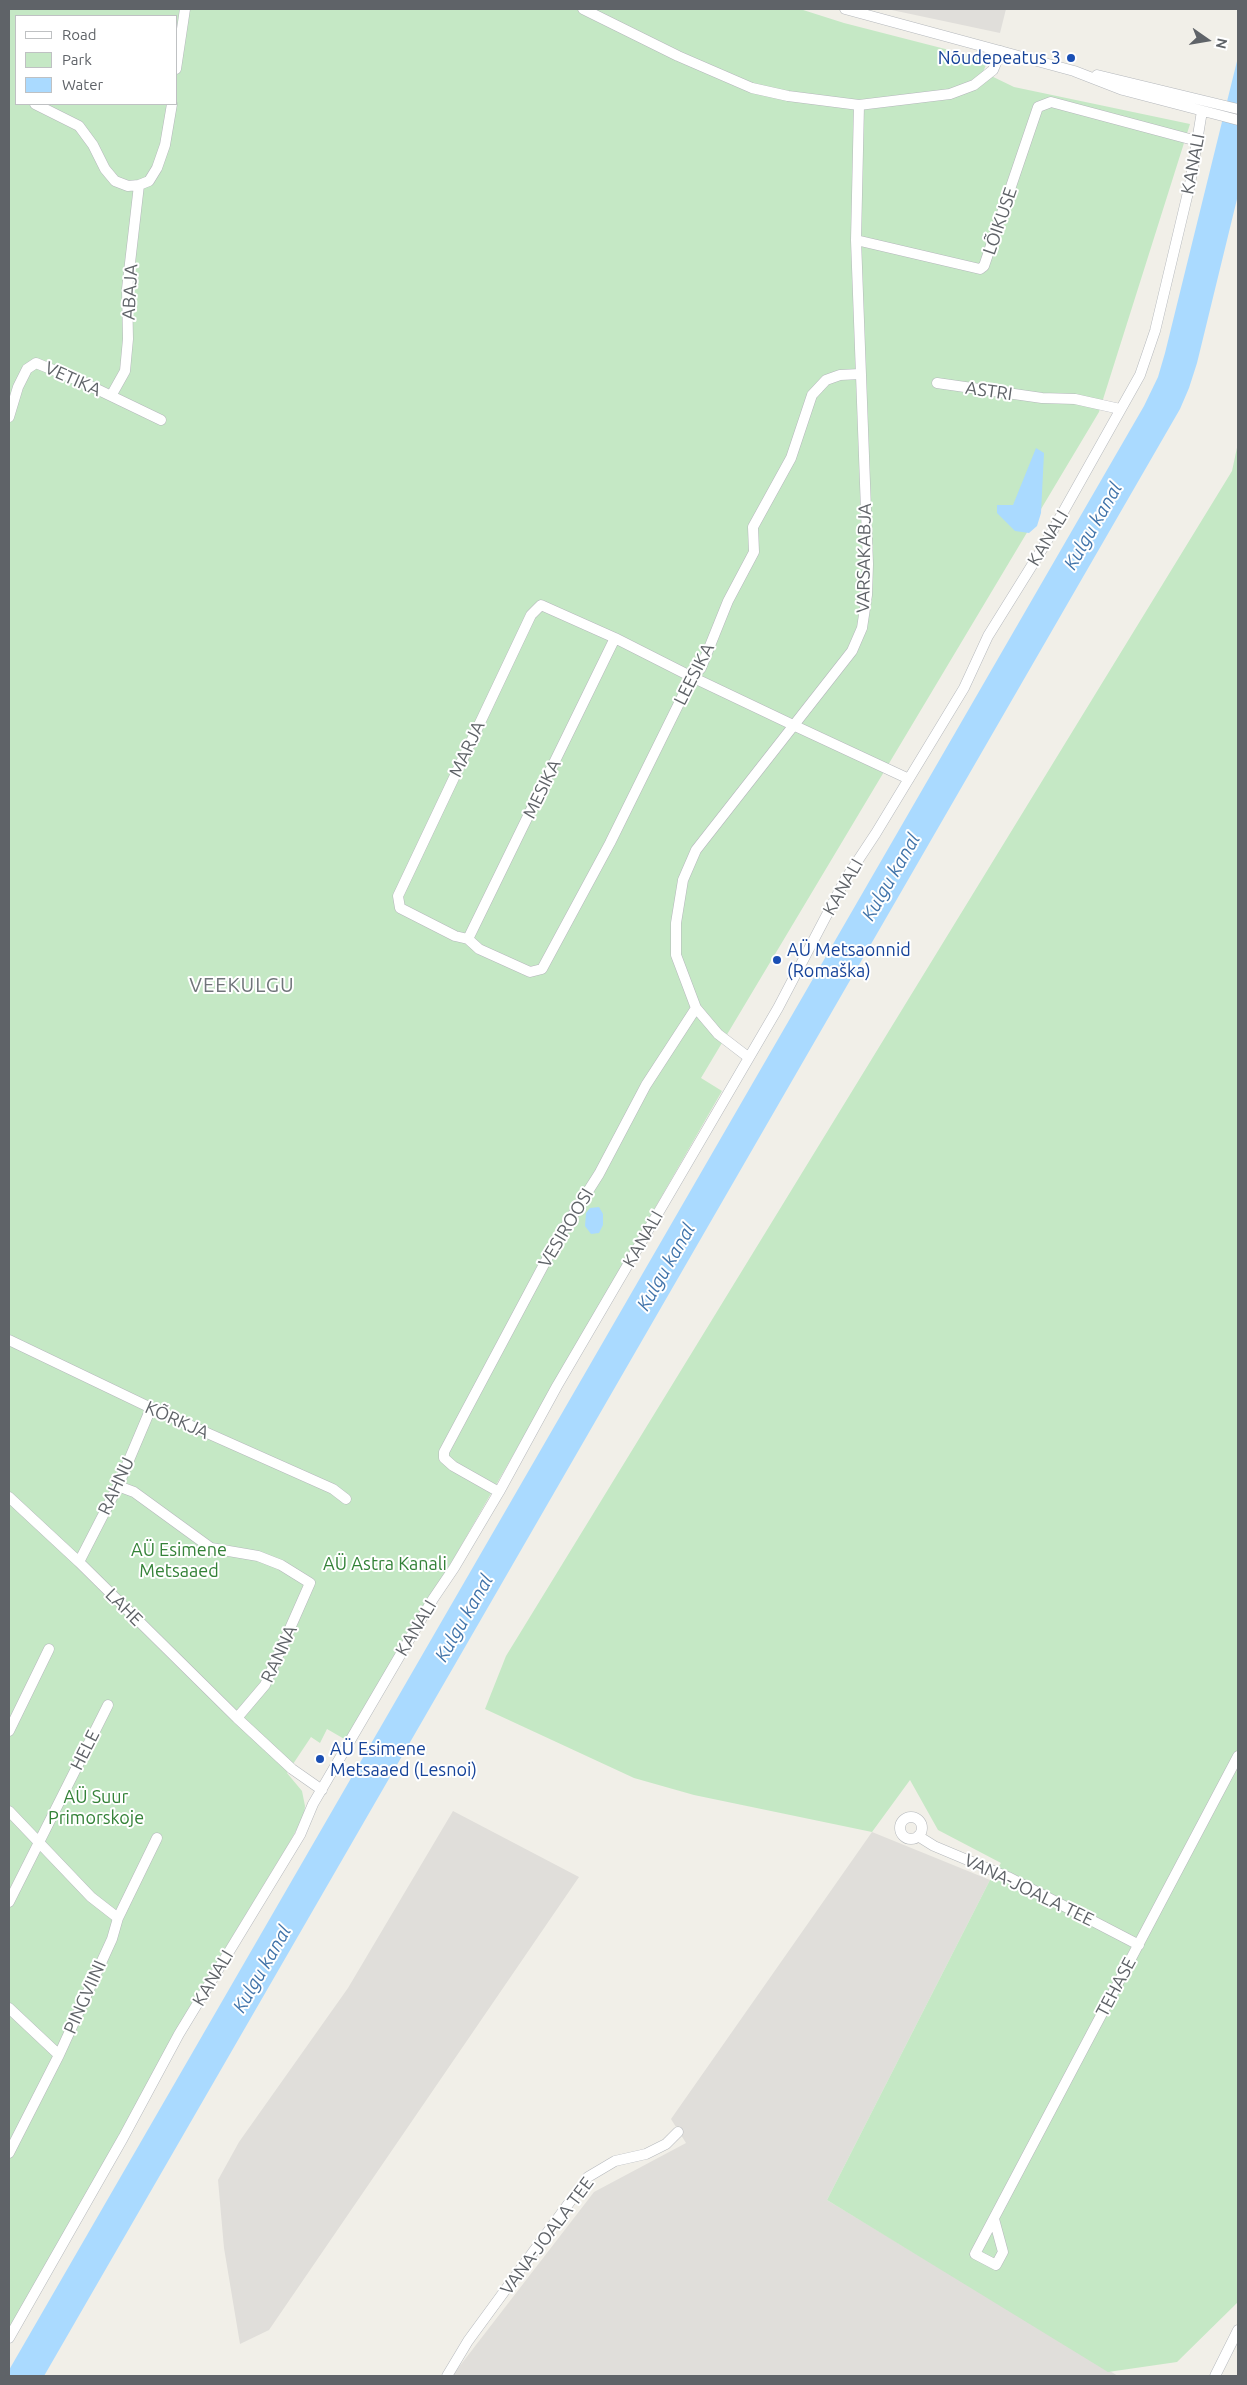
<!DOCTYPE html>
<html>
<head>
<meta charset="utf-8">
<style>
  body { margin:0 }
  #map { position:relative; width:1247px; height:2385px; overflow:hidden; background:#f1efe8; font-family:Ubuntu,sans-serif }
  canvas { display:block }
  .frame { position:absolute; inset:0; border:10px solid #5f6368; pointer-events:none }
  .legend { position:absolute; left:15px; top:15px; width:162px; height:90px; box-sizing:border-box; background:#fff; border:1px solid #bfc1c3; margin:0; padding:6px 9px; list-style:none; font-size:15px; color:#5f6368 }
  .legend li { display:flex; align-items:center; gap:10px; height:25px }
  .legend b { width:25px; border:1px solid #bfc1c3 }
  .north { position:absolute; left:1182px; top:15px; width:50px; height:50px; -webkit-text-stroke:4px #fff; paint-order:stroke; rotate:103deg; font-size:14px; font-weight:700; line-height:20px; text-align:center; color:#5f6368 }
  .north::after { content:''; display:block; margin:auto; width:18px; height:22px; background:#5f6368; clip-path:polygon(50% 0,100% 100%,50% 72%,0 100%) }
</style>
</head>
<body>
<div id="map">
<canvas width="1247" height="2385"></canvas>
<div class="frame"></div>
<ul class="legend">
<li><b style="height:6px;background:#fff"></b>Road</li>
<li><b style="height:14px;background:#c5e8c5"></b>Park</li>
<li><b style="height:14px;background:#aadaff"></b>Water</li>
</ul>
<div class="north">N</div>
</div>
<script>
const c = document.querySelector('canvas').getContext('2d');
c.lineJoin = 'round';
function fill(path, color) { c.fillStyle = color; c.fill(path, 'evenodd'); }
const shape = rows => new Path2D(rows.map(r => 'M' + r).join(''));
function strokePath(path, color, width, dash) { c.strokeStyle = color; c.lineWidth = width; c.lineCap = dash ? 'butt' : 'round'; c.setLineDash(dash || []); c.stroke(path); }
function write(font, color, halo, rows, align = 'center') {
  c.font = font + ' Ubuntu,sans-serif'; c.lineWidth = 4; c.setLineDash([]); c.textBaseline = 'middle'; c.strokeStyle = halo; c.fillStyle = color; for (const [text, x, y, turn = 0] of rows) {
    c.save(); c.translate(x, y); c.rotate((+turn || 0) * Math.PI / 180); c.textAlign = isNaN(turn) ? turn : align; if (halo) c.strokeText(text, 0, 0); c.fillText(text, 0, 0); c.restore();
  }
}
fill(shape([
  [887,9,1006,9,1000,33],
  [453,1811,579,1877,269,2330,240,2344,224,2248,218,2180,239,2142,348,1988],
  [872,1832,990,1880,827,2200,1118,2376,452,2376,594,2192,686,2143,671,2119]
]), '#e0deda');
fill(shape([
  [9,9,800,9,844,23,988,60,983,72,1014,87,1190,124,1099,412,701,1078,722,1091,454,1558,346,1740,327,1729,320,1743,311,1737,287,1773,302,1791,305,1806,304,1815,291,1840,189,2008,85,2199,9,2331],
  [16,16,176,16,176,104,16,104],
  [1238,443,1238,2302,1177,2362,1108,2372,827,2200,990,1880,1001,1863,938,1830,910,1780,872,1832,694,1795,634,1778,485,1709,506,1656,1232,471]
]), '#c5e8c5');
fill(shape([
  [1238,57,1238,195,1197,363,1189,388,1180,409,44,2376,9,2376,9,2370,1144,406,1158,377,1165,353],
  [1036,448,1044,453,1041,513,1037,526,1029,533,1015,531,997,513,997,505,1013,505],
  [599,1207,603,1214,603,1225,599,1233,591,1234,585,1226,586,1213,590,1208]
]), '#aadaff');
const minor = shape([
  [583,9,678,56,752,88,788,96,859,105,950,94,974,85,993,70,1001,51],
  [845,9,1074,71,1123,90,1238,120],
  [176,69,185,9],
  [1097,75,1238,109],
  [35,104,79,126,93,145,105,169,115,181,128,186,139,185,149,181,157,168,165,145,172,104],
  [856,240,980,269,984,266,1038,107,1051,102,1197,141],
  [860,374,840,375,826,380,812,395,791,458,753,527,754,552,728,601,701,668,692,677,610,843,542,969,530,972,479,949,468,939,455,936,400,908,398,896,531,615,541,605,615,638,692,677,793,725,909,779],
  [937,383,1042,398,1075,399,1120,409],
  [111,396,125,371,128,339,127,289,139,185],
  [9,417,18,387,27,369,36,363,80,381,161,420],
  [468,939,615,638],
  [748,1057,718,1034,696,1008,676,955,676,923,683,880,696,850,852,651,862,628,867,595,868,564,856,240,859,105],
  [9,1340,151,1408,333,1489,346,1499],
  [118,1486,134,1492,211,1548,258,1556,281,1565,310,1583,265,1685,237,1718],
  [499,1492,453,1466,444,1458,444,1452,557,1240,599,1174,646,1085,696,1008],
  [9,1497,79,1562,237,1718,292,1769,322,1790],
  [79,1562,118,1486,151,1408],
  [9,1731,49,1649],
  [9,1811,91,1897,118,1918],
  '900 1828a11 11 0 1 1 22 0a11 11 0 1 1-22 0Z',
  [918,1836,934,1846,1008,1877,1139,1945],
  [9,1902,108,1705],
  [9,2008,59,2055],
  [9,2153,59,2055,112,1939,118,1918,157,1838],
  [994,2219,1003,2252,996,2265,975,2254,1238,1756],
  [9,2338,123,2138,179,2034,300,1835,313,1804,433,1599,454,1568,499,1492,557,1386,778,1008,845,880,876,833,964,688,988,636,1044,546,1140,375,1155,331,1190,184,1202,111],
  [447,2376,468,2341,588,2177,615,2161,646,2154,666,2144,678,2132],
  [1215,2376,1238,2330]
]);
strokePath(minor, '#b5b8bc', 11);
strokePath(minor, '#fff', 10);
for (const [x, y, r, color] of [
  [1071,58,5,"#1a4fb4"],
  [777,960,5,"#1a4fb4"],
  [320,1759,5,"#1a4fb4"]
]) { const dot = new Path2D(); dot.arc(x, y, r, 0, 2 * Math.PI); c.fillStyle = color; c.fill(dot); strokePath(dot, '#fff', 2); }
write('18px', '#164399', '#fff', [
  ["Nõudepeatus 3",1061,58,"right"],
  ["AÜ Metsaonnid",787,950],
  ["(Romaška)",787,971],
  ["AÜ Esimene",330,1749],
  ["Metsaaed (Lesnoi)",330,1770]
], 'left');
write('18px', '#5f6368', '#fff', [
  ["KANALI",1193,164,-79],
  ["LÕIKUSE",1000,221,-71],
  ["ABAJA",130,292,-87],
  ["VETIKA",73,379,24],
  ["ASTRI",989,391,8],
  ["KANALI",1048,538,-59],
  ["VARSAKABJA",864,558,-89],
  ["LEESIKA",694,674,-63],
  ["MARJA",467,749,-65],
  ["MESIKA",542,789,-64],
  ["KANALI",843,887,-60],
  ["VESIROOSI",566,1228,-59],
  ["KANALI",643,1239,-60],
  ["KÕRKJA",177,1420,24],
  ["RAHNU",116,1486,-65],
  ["LAHE",124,1607,45],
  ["KANALI",416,1628,-59],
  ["RANNA",279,1654,-65],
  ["HELE",85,1750,-63],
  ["VANA-JOALA TEE",1029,1890,26],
  ["KANALI",213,1978,-59],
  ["TEHASE",1116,1987,-62],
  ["PINGVIINI",85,1997,-66],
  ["VANA-JOALA TEE",547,2236,-53]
]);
write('18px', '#348238', '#fff', [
  ["AÜ Esimene",179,1550],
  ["Metsaaed",179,1571],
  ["AÜ Astra Kanali",385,1564],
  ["AÜ Suur",96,1797],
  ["Primorskoje",96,1818]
]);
write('italic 19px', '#4174aa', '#fff', [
  ["Kulgu kanal",1093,526,-60],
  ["Kulgu kanal",891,877,-60],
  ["Kulgu kanal",666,1267,-60],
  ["Kulgu kanal",464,1618,-60],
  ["Kulgu kanal",262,1969,-60]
]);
c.letterSpacing = '1px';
write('20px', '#70757a', '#fff', [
  ["VEEKULGU",242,985]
]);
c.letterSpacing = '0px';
</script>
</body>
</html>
